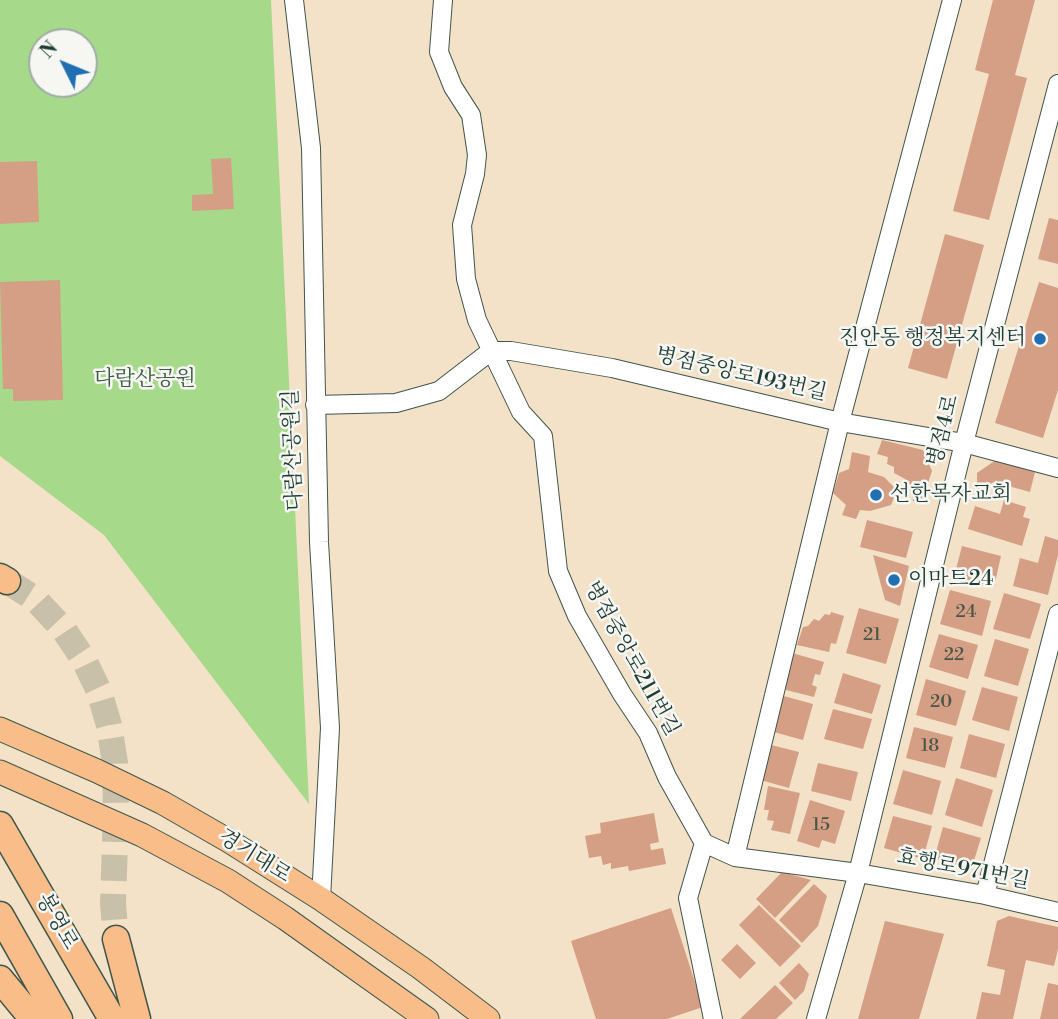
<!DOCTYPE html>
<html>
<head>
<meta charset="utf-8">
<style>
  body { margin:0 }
  #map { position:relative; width:1058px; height:1019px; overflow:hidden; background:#f3e1c8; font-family:"Libre Bodoni",serif }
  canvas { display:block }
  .north { position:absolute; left:28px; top:28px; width:70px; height:70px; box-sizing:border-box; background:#f6f6f2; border:2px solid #a0aca6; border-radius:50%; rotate:313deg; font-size:19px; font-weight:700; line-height:28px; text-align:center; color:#1f3d34 }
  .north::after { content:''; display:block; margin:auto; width:24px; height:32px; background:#1f6fb2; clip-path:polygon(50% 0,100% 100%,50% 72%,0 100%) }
</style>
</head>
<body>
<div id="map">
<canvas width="1058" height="1019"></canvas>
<div class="north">N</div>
</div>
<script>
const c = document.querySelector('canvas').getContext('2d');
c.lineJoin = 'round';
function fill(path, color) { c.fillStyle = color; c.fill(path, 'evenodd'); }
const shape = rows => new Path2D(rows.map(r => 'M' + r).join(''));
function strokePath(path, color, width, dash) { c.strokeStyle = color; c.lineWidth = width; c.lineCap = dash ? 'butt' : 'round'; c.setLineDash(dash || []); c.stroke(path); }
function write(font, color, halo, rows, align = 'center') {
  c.font = font + ' "Libre Bodoni","Noto Serif KR",serif'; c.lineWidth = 5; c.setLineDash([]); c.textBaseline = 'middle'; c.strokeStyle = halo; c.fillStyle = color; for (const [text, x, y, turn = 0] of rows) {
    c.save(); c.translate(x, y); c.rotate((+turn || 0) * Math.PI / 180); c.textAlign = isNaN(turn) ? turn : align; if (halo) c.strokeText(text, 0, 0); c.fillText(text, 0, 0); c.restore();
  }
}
fill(shape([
  [0,0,271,0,309,804,104,535,0,456],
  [42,42,84,42,84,84,42,84]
]), '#a6da8a');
fill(shape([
  [993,0,1035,0,1015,75,1027,78,989,220,953,211,989,74,975,70],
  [231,158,234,209,192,211,192,195,213,194,211,159],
  [37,161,39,222,0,224,0,162],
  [1049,218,1058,220,1058,264,1038,259],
  [945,234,984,245,947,379,908,368],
  [60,280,63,400,13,401,13,389,3,389,0,282],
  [1039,282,1058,288,1058,390,1043,438,995,423],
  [882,440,923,450,932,471,921,504,913,501,912,491,905,488,905,479,894,473,894,467,887,464,888,457,877,454],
  [852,452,870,456,868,472,884,477,897,490,891,505,870,511,860,510,856,519,842,515,846,505,833,493,839,473,849,469],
  [996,460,1035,472,1030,492,994,482,977,491,977,473],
  [1004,500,1026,507,1023,517,1030,519,1022,546,968,529,975,506,1000,514],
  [867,520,913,532,906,558,860,547],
  [1045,536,1058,540,1058,555,1048,595,1013,586,1020,558,1038,563],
  [962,546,1001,556,994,587,954,577],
  [873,555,909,566,900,606,885,600],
  [950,590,991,601,982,636,940,624],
  [1004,593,1041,604,1030,639,993,629],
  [859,608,899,619,886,664,846,653],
  [831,612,844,616,836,644,831,643,829,652,797,645,803,627,808,626,814,619,819,621,825,614,830,615],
  [939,634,978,645,968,679,929,667],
  [995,639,1029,649,1018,686,984,676],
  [792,653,824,662,820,675,815,674,812,685,817,687,814,697,782,689],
  [843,673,881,685,872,714,834,703],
  [926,679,966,691,956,726,916,715],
  [982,687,1018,697,1009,731,972,720],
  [780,695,813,704,803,740,770,731],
  [833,709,872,719,863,749,824,739],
  [914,727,953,737,945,768,906,758],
  [969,734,1005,744,996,778,960,768],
  [767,744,799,752,789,788,757,779],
  [818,763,858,772,851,801,811,791],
  [903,770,941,781,932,815,893,804],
  [956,778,993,790,982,827,945,815],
  [768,786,800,793,790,834,771,830,774,821,767,820,769,810,764,810],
  [810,800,845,811,835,844,822,840,819,848,797,841],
  [654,813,659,842,650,844,651,850,663,848,666,864,629,871,628,866,611,869,611,863,603,865,601,856,589,858,585,836,601,833,600,823],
  [893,816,932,826,923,859,884,848],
  [943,827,981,838,971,870,934,859],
  [782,872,811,880,775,918,756,899],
  [814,884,827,896,818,926,802,943,779,920],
  [759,905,801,946,780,967,739,925],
  [671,908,703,1007,667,1019,596,1019,571,941],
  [1009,916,1058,927,1058,949,1054,966,1026,960,1013,1019,976,1019,982,992,1000,995,1005,970,987,966,997,921],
  [885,921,944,934,919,1019,858,1019],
  [737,944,756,963,740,979,721,960],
  [799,963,809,974,804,991,795,1000,779,983],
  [1048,983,1058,985,1058,1019,1040,1019],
  [775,985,793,1003,776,1019,740,1019]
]), '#d49f85');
strokePath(shape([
  [7,581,35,599,64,630,84,660,99,691,109,725,115,763,116,812,113,904,116,939]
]), '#c9c0aa', 26, [26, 13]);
const minor = shape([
  [294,0,311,148,319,542,330,728,321,899],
  [443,0,439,52,453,87,471,115,477,155,475,174,462,225,466,279,477,320,521,412,543,436,558,571,577,616,622,694,648,733,667,777,704,843,688,898,713,1019],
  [315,405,396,403,439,391,491,351,511,351,612,368,840,422,952,0],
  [704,843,735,857,858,873,985,895,1058,912],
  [735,857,840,422,964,443,1058,468],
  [985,895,1058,614],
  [816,1019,858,873,964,443,1058,84]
]);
const major = shape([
  [0,729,97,771,163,803,229,841,321,899,421,968,488,1019],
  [0,772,142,835,228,881,285,918,427,1019]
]);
const highway = shape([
  [0,577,7,581],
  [0,825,112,1019],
  [0,915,59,1019],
  [116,939,137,1019],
  [0,979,33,1019]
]);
strokePath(minor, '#3f564a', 20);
strokePath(major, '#3f564a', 25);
strokePath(highway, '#3f564a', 29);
strokePath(minor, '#fff', 18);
strokePath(major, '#f8bd89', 23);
strokePath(highway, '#f8bd89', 26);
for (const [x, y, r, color] of [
  [1040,339,7,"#1f6fb2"],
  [876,495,7,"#1f6fb2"],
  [894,580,7,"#1f6fb2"]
]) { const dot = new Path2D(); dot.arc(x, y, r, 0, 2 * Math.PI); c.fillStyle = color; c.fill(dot); strokePath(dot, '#f6f6f2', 2.5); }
write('18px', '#4c5648', null, [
  ["24",966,613],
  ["21",872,636],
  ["22",954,656],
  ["20",941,703],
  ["18",930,747],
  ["15",821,826]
]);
write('21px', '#1f3d34', '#f6f6f2', [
  ["진안동 행정복지센터",1026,339,"right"],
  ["선한목자교회",890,495],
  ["이마트24",908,580]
], 'left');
write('21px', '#1f3d34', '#f6f6f2', [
  ["병점중앙로193번길",741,375,13],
  ["병점4로",944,431,-76],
  ["다람산공원길",294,450,-92],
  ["병점중앙로211번길",631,659,61],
  ["경기대로",254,857,32],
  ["효행로971번길",963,870,11],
  ["봉영로",56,922,60]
]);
write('21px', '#3a5c45', '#f6f6f2', [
  ["다람산공원",145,380]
]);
</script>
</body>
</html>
